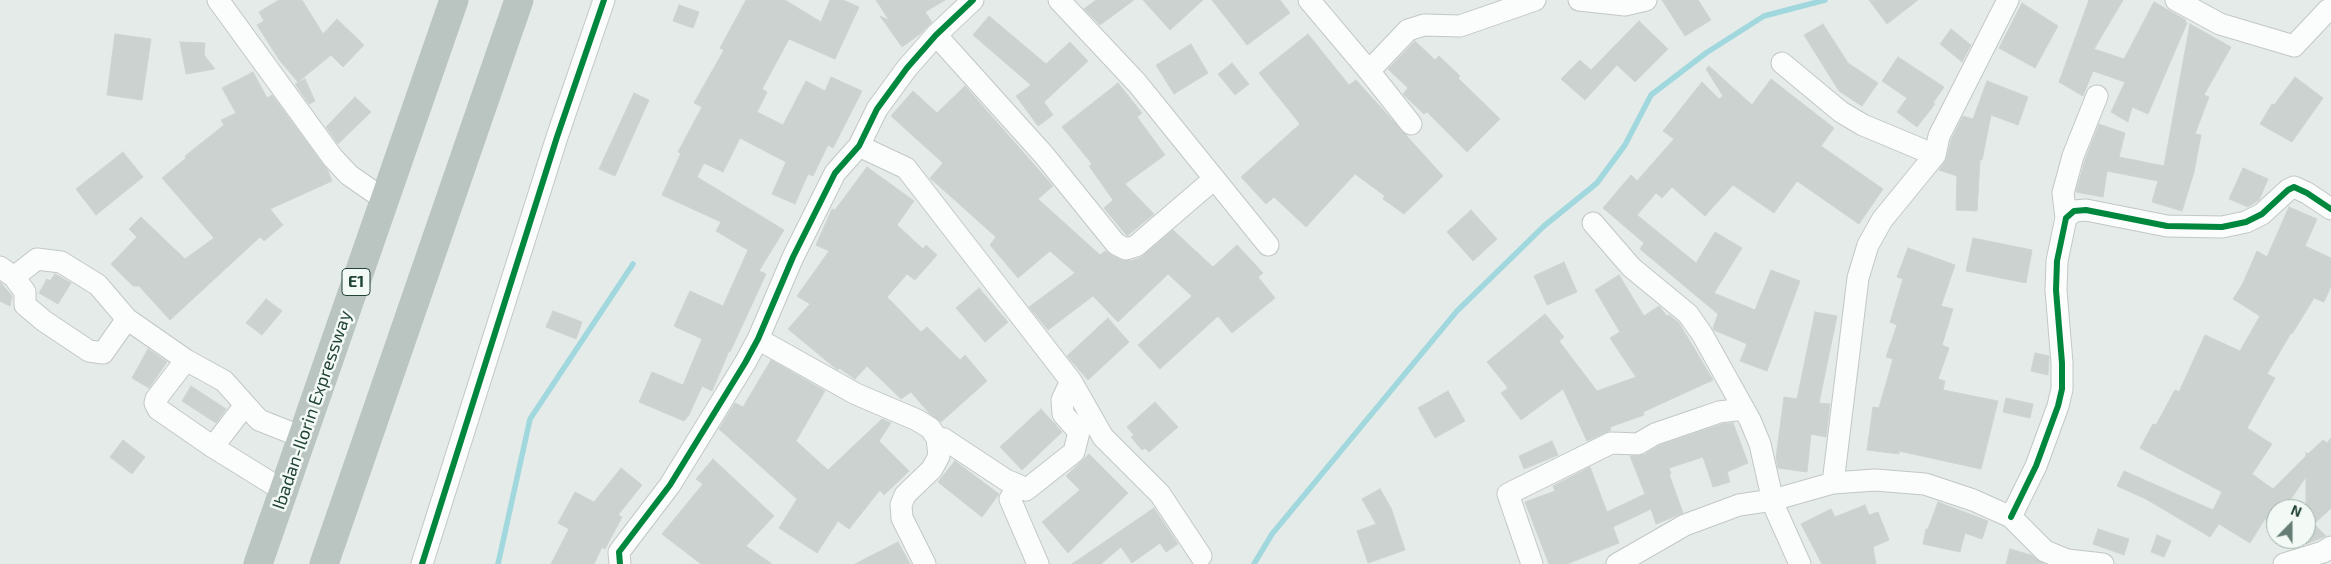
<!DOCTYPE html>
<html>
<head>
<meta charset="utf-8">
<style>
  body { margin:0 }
  #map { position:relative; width:2331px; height:564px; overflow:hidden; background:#e5ebe8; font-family:"Exo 2",sans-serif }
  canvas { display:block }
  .north { position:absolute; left:2266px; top:499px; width:50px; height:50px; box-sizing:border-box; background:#f3faf6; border:1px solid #9fb0aa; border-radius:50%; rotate:22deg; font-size:14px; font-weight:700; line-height:20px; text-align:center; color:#204237 }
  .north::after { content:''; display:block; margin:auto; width:18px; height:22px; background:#657d75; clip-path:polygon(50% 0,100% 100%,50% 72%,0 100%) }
</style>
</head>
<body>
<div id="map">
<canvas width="2331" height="564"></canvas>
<div class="north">N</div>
</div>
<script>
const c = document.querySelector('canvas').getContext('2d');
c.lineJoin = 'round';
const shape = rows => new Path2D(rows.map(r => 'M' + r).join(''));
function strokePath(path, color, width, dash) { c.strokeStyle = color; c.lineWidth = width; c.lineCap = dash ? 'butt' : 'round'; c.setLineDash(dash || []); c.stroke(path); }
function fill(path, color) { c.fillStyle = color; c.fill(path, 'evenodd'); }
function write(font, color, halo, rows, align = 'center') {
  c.font = font + ' "Exo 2",sans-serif'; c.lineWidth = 5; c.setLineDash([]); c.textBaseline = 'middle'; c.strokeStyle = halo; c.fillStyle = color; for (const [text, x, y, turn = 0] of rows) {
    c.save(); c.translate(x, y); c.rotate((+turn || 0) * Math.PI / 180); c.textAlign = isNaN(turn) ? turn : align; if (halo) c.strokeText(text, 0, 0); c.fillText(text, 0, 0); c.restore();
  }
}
strokePath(shape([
  [498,564,530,419,633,264],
  [1254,564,1272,534,1457,311,1544,226,1597,183,1625,145,1651,95,1706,53,1764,16,1825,0]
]), '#a1d8de', 5.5);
const building = shape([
  [279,0,302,0,323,34,337,19,364,45,343,67,331,55,298,82,280,61,257,25,264,21,259,12,279,0],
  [746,0,785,0,821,22,830,0,843,0,859,7,835,59,789,39,762,89,767,92,757,112,783,125,806,81,825,91,831,77,862,91,833,148,828,145,813,176,808,174,795,204,772,194,786,162,740,138,723,172,704,163,697,177,784,230,759,271,766,274,730,352,729,351,712,391,702,386,689,415,684,421,639,402,652,372,683,385,702,339,674,326,690,291,723,306,748,250,716,231,721,222,662,195,681,153,678,152,702,107,694,103,724,50,720,48,746,0],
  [876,0,945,0,925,12,932,22,920,34,902,47,880,16,889,20,876,0],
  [1096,0,1134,0,1100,25,1084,9,1096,0],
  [1143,0,1203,0,1170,30,1143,0],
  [1212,0,1280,0,1290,13,1247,45,1212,0],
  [1662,0,1698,0,1711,20,1685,36,1662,0],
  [1869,0,1918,0,1887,24,1869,0],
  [2089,0,2123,0,2094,49,2124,59,2154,2,2186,20,2185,22,2187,23,2148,114,2132,107,2128,122,2111,112,2125,82,2093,71,2083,96,2059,82,2089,0],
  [2022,3,2058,26,2035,68,1999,48,2022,3],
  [679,5,699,12,693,28,673,21,679,5],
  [989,16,1046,64,1070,42,1088,61,1044,102,1053,115,1038,126,1016,96,1031,85,973,35,989,16],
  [1639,21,1668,49,1635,82,1617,65,1585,100,1561,79,1580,60,1591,70,1639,21],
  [1823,24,1848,63,1878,83,1862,106,1839,91,1804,35,1823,24],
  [2190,24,2231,47,2204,95,2209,97,2195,134,2201,135,2194,172,2182,211,2152,202,2158,181,2107,171,2103,197,2076,192,2085,160,2099,124,2125,133,2119,157,2164,166,2190,24],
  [1951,29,1971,45,1962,62,1940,44,1951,29],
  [115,34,151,39,142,100,107,95,115,34],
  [1308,34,1349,85,1356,80,1443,176,1404,214,1383,199,1385,196,1355,174,1306,227,1274,197,1266,204,1241,177,1300,124,1259,73,1308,34],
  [1415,41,1435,60,1439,56,1460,76,1458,78,1500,119,1467,152,1427,112,1424,114,1405,96,1403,94,1408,88,1388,69,1415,41],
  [180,42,205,43,204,55,215,69,186,74,180,42],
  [1191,44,1208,73,1174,94,1156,65,1191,44],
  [1898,57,1944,87,1933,103,1935,104,1917,127,1897,112,1907,98,1882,81,1898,57],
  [1232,63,1249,84,1235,95,1218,74,1232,63],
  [1709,66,1752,105,1771,79,1834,128,1821,146,1883,189,1859,224,1797,181,1774,213,1733,185,1705,216,1672,187,1662,198,1656,193,1637,215,1696,263,1715,232,1742,248,1714,293,1755,310,1771,270,1800,281,1767,371,1740,361,1747,344,1714,330,1713,328,1718,314,1640,249,1644,243,1603,208,1631,175,1637,181,1674,139,1663,131,1702,82,1719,99,1723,96,1706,69,1709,66],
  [253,72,267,98,272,95,328,171,332,181,270,209,283,225,264,241,260,237,170,320,139,286,133,286,111,264,137,237,129,229,141,217,185,259,214,238,162,178,186,158,185,156,224,125,221,120,236,113,222,88,253,72],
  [2295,77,2323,98,2292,142,2260,124,2272,104,2274,105,2295,77],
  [305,79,315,101,309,104,295,84,305,79],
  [1987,81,2028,97,2018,125,1991,115,1982,160,1980,160,1977,211,1956,210,1957,176,1939,170,1946,160,1951,140,1963,116,1973,119,1987,81],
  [1118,83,1142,113,1137,117,1165,155,1125,184,1154,214,1127,236,1104,208,1113,200,1089,166,1092,164,1062,127,1118,83],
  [965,86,1053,186,1038,199,1100,255,1105,251,1121,260,1130,261,1140,258,1173,230,1213,267,1237,245,1263,273,1258,277,1275,298,1232,333,1218,316,1160,369,1138,345,1192,296,1168,274,1118,322,1093,296,1048,330,1029,307,1075,273,1050,251,1018,278,990,245,996,237,930,178,943,163,891,116,913,91,937,113,965,86],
  [634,93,649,100,615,176,599,169,634,93],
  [355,97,371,112,338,144,326,127,355,97],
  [123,152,143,177,96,215,76,189,123,152],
  [867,167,914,201,897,225,923,249,926,245,937,255,915,280,907,274,887,297,921,332,927,327,960,360,965,355,987,381,941,422,929,413,911,392,901,399,867,366,855,379,839,368,838,370,834,367,788,329,810,304,797,296,829,251,816,245,832,209,835,210,867,167],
  [2243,168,2268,179,2259,200,2248,207,2229,199,2243,168],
  [2289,207,2317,219,2305,246,2331,258,2331,286,2324,302,2314,298,2292,334,2291,333,2267,374,2275,378,2247,428,2272,444,2252,474,2273,489,2306,456,2306,452,2308,454,2323,440,2327,443,2331,438,2331,508,2314,524,2326,536,2306,544,2306,477,2284,509,2276,509,2276,530,2265,519,2250,543,2219,524,2210,537,2146,499,2117,486,2124,471,2213,510,2222,492,2140,448,2153,424,2156,425,2175,390,2179,392,2205,335,2240,351,2260,316,2233,299,2242,285,2257,251,2267,257,2289,207],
  [1471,210,1497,239,1473,261,1447,232,1471,210],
  [1973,238,2032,250,2026,283,1966,271,1973,238],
  [1908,248,1955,265,1941,306,1953,309,1942,345,1949,348,1938,379,1945,381,1943,390,1998,401,1981,469,1899,451,1899,454,1867,450,1873,407,1879,408,1893,359,1886,357,1897,325,1890,322,1903,279,1897,277,1908,248],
  [1564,262,1577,292,1547,305,1534,276,1564,262],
  [55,274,71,283,58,304,39,293,47,279,50,281,55,274],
  [1619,275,1644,316,1659,306,1667,316,1669,315,1679,323,1713,380,1643,412,1644,415,1610,427,1611,430,1587,441,1563,389,1521,420,1501,393,1508,388,1487,362,1545,314,1564,337,1559,341,1597,391,1636,377,1610,338,1620,332,1595,290,1619,275],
  [0,282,12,296,10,306,0,301,0,282],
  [979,288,1008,322,985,342,956,308,979,288],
  [266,299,282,311,262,335,246,323,266,299],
  [553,311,582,322,576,339,546,327,553,311],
  [1815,312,1837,316,1819,403,1830,404,1826,437,1811,434,1807,472,1778,468,1776,458,1784,397,1797,399,1815,312],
  [1108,318,1129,342,1088,380,1067,356,1108,318],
  [148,349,167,362,149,388,132,378,148,349],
  [2035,353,2049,356,2048,375,2031,371,2035,353],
  [771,360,825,391,796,441,828,470,882,419,891,423,879,441,909,471,884,495,880,490,849,529,838,521,817,553,779,528,797,499,719,429,735,403,743,407,771,360],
  [191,386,226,409,216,423,182,401,191,386],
  [1448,391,1465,421,1435,438,1418,408,1448,391],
  [2006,398,2033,404,2030,418,2003,412,2006,398],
  [1155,402,1178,427,1149,452,1145,448,1142,450,1131,437,1134,435,1127,427,1155,402],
  [1041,409,1062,432,1022,470,1000,447,1041,409],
  [1733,423,1748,463,1727,472,1730,482,1713,487,1703,457,1669,468,1671,474,1669,474,1683,513,1656,524,1651,509,1613,527,1619,543,1567,564,1549,564,1525,502,1555,491,1553,486,1590,467,1607,512,1645,494,1630,456,1644,455,1660,445,1722,424,1733,423],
  [123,440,145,457,132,474,110,457,123,440],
  [1552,441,1558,455,1524,469,1519,456,1552,441],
  [1089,454,1128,493,1068,553,1042,522,1080,490,1066,476,1089,454],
  [713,459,774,516,746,546,772,564,701,564,662,534,703,484,696,479,713,459],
  [955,461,999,494,982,517,938,482,955,461],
  [621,468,642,485,618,515,622,517,605,549,602,547,594,564,551,564,569,529,558,523,575,492,594,502,621,468],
  [1380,489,1391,508,1405,550,1368,563,1357,531,1376,524,1362,499,1380,489],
  [1938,502,1988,521,1982,539,1965,533,1960,552,1923,544,1926,529,1928,529,1938,502],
  [1865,505,1869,515,1878,512,1889,540,1873,547,1876,564,1822,564,1801,524,1831,509,1835,517,1865,505],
  [1154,508,1178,544,1166,552,1160,543,1132,563,1121,547,1101,564,1072,564,1154,508],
  [2098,529,2129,539,2124,555,2093,544,2098,529],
  [2157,535,2171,541,2164,557,2151,552,2157,535],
  [898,542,910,564,855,564,898,542],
  [2010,549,2031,555,2044,564,2006,564,2010,549]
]);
fill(building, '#ccd2cf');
strokePath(building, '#ced4d1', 1);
const minor = shape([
  [218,0,333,158,349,175,385,200],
  [1059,0,1137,83,1268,245],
  [1309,0,1369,71,1411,124],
  [1579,0,1625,5,1646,0],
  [2176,0,2220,24,2294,46,2328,10,2331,10],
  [936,35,1044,155,1116,244,1126,249,1136,246,1214,179],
  [1782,63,1841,112,1863,125,1935,155],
  [1369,71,1408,30,1424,25,1460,26,1535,0],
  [859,146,906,168,1071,381,1062,400,1063,414,1079,432,1074,452,1026,490,1018,485,1010,499,1038,564],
  [2066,218,2063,193,2073,156,2097,96],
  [1593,223,1631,267,1688,314,1702,334,1750,420,1760,444,1774,506,1800,564],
  [0,267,14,277,25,292,25,305,44,321,89,351,103,353,127,319],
  [14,277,37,259,61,262,98,285,127,319,186,360,224,381,259,420,302,437],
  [758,339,856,394,917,420,930,428,937,438,939,456,932,469,905,495,901,505,902,518,925,564],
  [186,360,156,399,155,403,158,409,213,447,284,491],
  [1071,381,1103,437,1160,494,1201,556],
  [937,438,944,439,1006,480,1018,485],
  [213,447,245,405],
  [1833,483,1858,278,1868,245,1882,220,1935,155,1939,136,2008,0],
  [2011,517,2036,466,2058,406,2062,389,2062,363,2056,290,2057,261,2066,218,2074,211,2086,210,2167,226,2222,227,2246,222,2262,214,2288,190,2294,187,2307,193,2331,209],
  [422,564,557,137,604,0],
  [620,564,619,552,670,485,745,363,758,339,793,257,835,173,859,146,877,109,907,68,936,35,973,0],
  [1532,564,1508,494,1611,443,1638,444,1655,434,1699,419,1719,412,1744,409],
  [1617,564,1685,525,1739,505,1773,500,1833,483,1875,480,1925,484,1973,500,2011,517,2045,551,2067,560,2103,564],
  [2284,564,2323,552,2331,547]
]);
const highway = shape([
  [258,564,454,0],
  [324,564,519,0]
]);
strokePath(minor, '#c2c8c5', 23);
strokePath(highway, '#bcc7c4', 29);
strokePath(minor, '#fbfcfc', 21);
strokePath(highway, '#bac4c1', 28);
strokePath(shape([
  [2011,517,2036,466,2058,406,2062,389,2062,363,2056,290,2057,261,2066,218,2074,211,2086,210,2167,226,2222,227,2246,222,2262,214,2288,190,2294,187,2307,193,2331,209],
  [422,564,557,137,604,0],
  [620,564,619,552,670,485,745,363,758,339,793,257,835,173,859,146,877,109,907,68,936,35,973,0]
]), '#00873e', 6);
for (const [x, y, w] of [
  [356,282,28]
]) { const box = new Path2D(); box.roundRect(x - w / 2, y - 13.5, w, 27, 4); c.fillStyle = '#f3faf6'; c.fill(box); strokePath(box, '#204237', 1); }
write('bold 16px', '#204237', null, [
  ["E1",356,282]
]);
write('18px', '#204237', '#f3faf6', [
  ["Ibadan-Ilorin Expressway",312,410,-71]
]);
</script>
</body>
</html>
